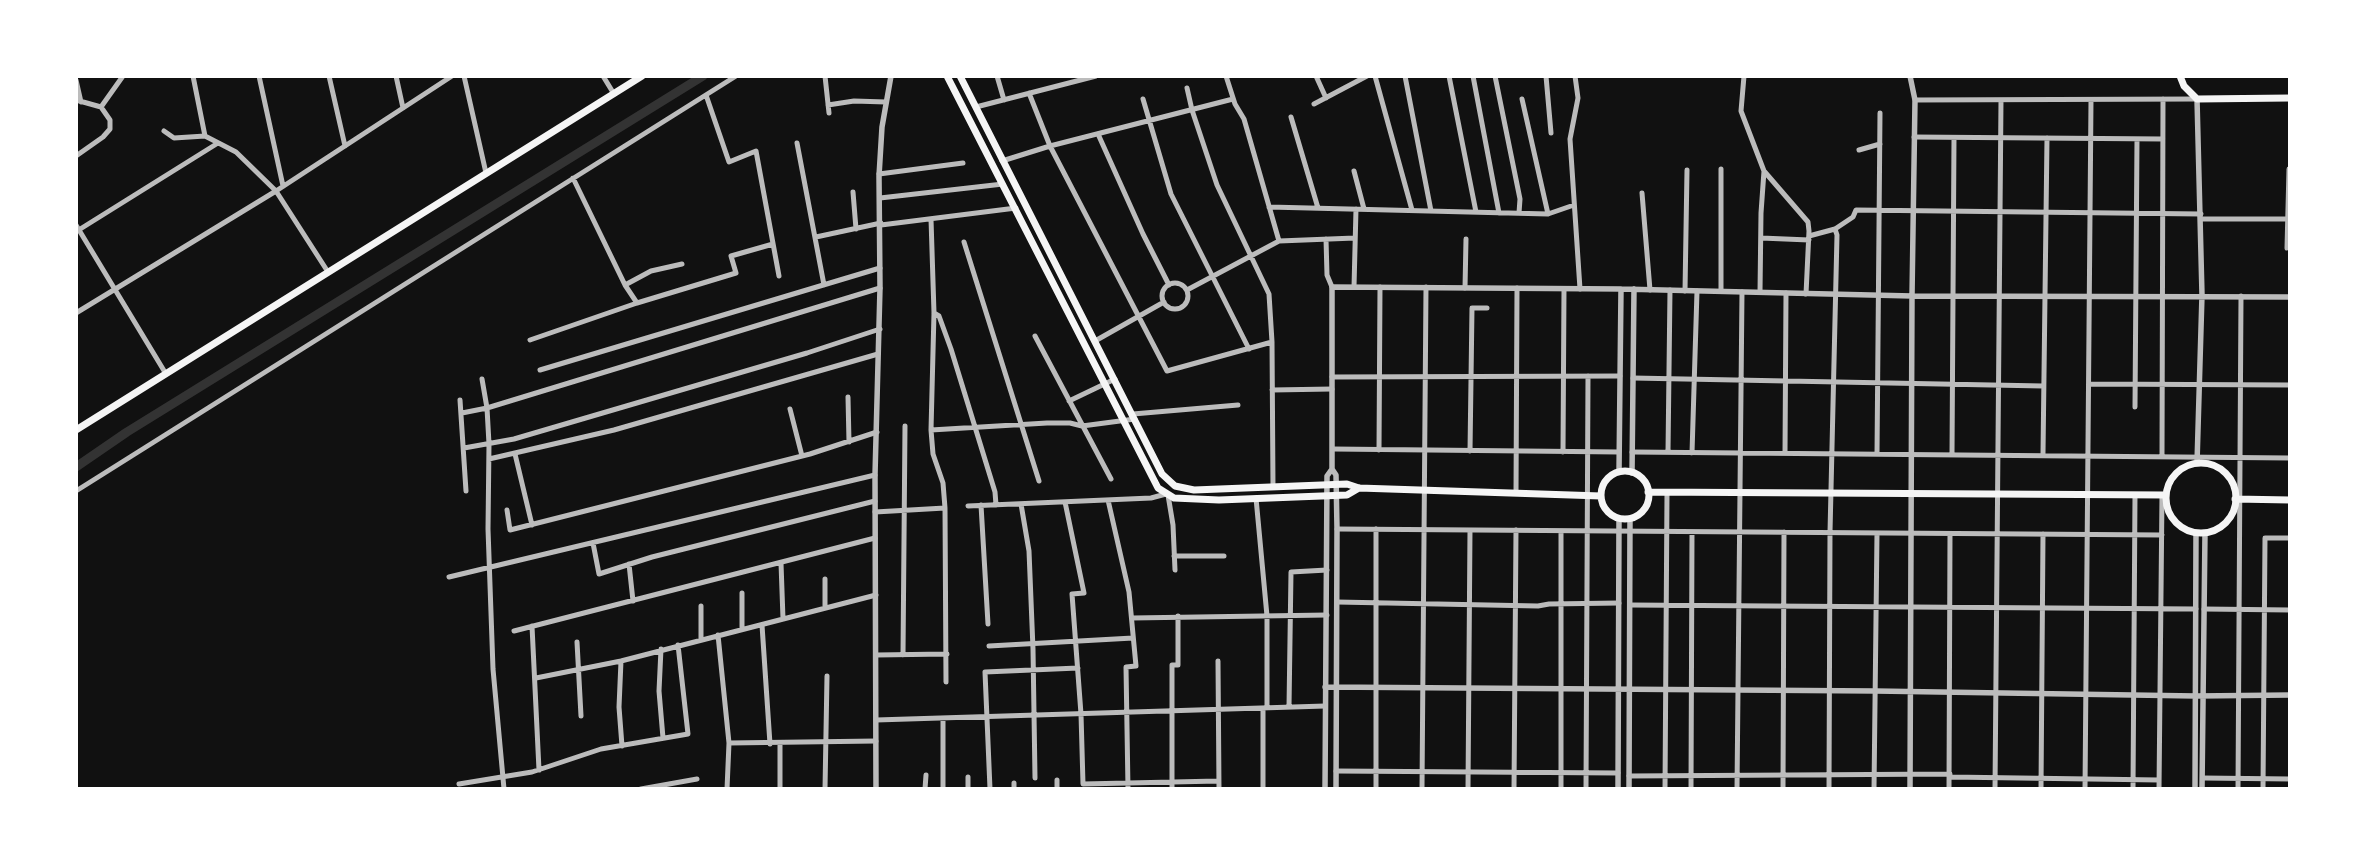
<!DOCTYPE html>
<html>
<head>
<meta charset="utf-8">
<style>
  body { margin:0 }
  #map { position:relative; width:2366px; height:865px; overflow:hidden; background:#111; font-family:"Fira Sans Condensed",sans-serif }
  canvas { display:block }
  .frame { position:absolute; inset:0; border:78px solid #fff; pointer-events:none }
</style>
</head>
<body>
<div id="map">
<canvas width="2366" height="865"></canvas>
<div class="frame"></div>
</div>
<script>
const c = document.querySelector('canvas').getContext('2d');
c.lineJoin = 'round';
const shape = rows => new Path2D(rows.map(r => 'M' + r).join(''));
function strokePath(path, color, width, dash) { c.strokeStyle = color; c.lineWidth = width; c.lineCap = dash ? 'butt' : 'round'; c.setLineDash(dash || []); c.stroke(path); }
strokePath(shape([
  [76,467,127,432,703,76]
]), '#333', 9);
strokePath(shape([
  [193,76,205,136],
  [259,76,283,186],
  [329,76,345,146],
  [396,76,403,108],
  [464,76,486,173],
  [603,76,614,94],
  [825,76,829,113],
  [997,76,1004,100],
  [1226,76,1235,104,1244,119,1279,241],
  [1316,76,1326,98],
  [1375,76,1412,210],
  [1405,76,1431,211],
  [1449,76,1476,212],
  [1473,76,1499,213],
  [1495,76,1520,199,1519,213],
  [1546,76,1551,133],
  [1575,76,1578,98,1570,139,1580,289],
  [1744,76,1741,111,1764,171,1761,213,1760,292],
  [76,80,81,102],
  [1187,88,1192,110,1217,185,1269,294,1272,342,1273,487],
  [1029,93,1050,146,1167,371,1272,342],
  [706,95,729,162,756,151,779,276],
  [1143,99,1171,194,1249,349],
  [1522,99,1548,214],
  [76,100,101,107,110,120,110,129,103,137,76,156],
  [1915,100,2197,99],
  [1314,104,1367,76],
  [828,105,854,101,886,102],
  [101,107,123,76],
  [976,107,1096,76],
  [1291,117,1318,208],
  [164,131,174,138,205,136,236,152,276,191,328,272],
  [1098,134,1143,234,1169,285],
  [1914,137,2163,139],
  [797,143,824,285],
  [1859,150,1880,144],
  [1002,161,1050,146,1233,99],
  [1354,171,1364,209],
  [1764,171,1808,222,1809,231,1806,294],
  [879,174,963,163],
  [573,178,625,285,637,303],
  [853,192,856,229],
  [1642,193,1650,290],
  [880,198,1003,184],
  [1269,207,1548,214,1574,205],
  [931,219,934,313,931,430,933,454,943,483,945,508,946,682],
  [2201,219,2290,219],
  [76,225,166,374],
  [881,225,1016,208],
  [77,231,218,143],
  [1809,236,1835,229,1853,217,1856,210,2201,214],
  [816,237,881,223],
  [1761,238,1809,240],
  [1326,239,1327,275,1332,287],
  [964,242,1039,481],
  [2287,248,2289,169],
  '1162 296a13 13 0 1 1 26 0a13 13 0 1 1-26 0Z',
  [625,285,651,271,682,264],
  [1354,287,1356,209],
  [1465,288,1466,239],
  [1187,290,1279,241,1355,238],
  [1685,291,1687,170],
  [1721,291,1721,169],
  [76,313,276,191,452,76],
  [934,313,939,316,951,349,995,492,996,505],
  [1035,336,1111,479],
  [530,340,637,303,736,273,731,256,773,244],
  [1095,341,1164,302],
  [540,370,880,268],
  [1332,377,1620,376],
  [1633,378,2043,386],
  [482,379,487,408,489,444,488,529,493,669,504,789],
  [2089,384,2290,385],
  [1272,390,1332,389],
  [848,397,849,442],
  [460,400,466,491],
  [1069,401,1115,379],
  [2135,407,2137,139],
  [790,409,802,456],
  [462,413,487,408,880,288],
  [1133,414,1238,405],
  [931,430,1047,423,1070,423,1082,426,1135,419],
  [464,448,514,439,807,353,880,329],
  [1333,449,1619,452],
  [1379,450,1380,287],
  [1470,451,1472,308,1487,308],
  [1563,452,1564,289],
  [1632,452,2290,458],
  [1668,452,1670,290],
  [1692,453,1697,291],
  [1785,453,1786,293],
  [515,454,532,525],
  [1877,454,1880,113],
  [2043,454,2047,138],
  [1952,455,1954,138],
  [2162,457,2163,99],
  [489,459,614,430,878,354],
  [76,491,736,76],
  [1516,493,1517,288],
  [1168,495,1173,525,1175,570],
  [1256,498,1267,616,1267,708],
  [1108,500,1129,592,1136,666,1126,667,1128,789],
  [1065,502,1084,593,1072,594,1081,714,1083,784,1218,781],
  [1021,504,1029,551,1033,649,1035,778],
  [981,505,988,624],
  [968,506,1151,498,1166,494],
  [507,510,510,530,810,454,877,432],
  [875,512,945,508],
  [1337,529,2162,535],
  [1561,531,1561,789],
  [593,543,599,574,652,557,875,501],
  [1174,556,1224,556],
  [781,563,783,619],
  [629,564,633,601],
  [449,577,875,475],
  [742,593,742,629],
  [1337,602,1538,606,1549,604,1619,603],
  [1630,605,2196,609],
  [701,606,701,639],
  [825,608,825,579],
  [2204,609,2290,610],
  [1132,618,1327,615],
  [762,625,770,744],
  [532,626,539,770],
  [514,631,875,538],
  [718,635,729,743,727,789],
  [577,642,581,716],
  [989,646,1133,638],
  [661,649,659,691,663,738],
  [876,655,947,654],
  [903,655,905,426],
  [621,661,619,707,622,746],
  [1218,661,1219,789],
  [536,678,621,661,876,595],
  [1289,707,1291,572,1327,570],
  [1263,708,1263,789],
  [943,718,943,789],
  [876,720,1325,706],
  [729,743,876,741],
  [1336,771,1618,773],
  [1629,776,1950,774],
  [968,777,968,789],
  [1950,777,2159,780],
  [2203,778,2290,779],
  [1057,780,1057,789],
  [1014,783,1014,789],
  [459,784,532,772,601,749,688,734,678,645],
  [641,789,697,779],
  [780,789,780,744],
  [825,789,827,676],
  [925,789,926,775],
  [990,789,985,672,1078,668],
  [1172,789,1172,665,1178,665,1178,616],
  [1376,789,1376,529],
  [1422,789,1426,287],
  [1468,789,1470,530],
  [1514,789,1516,530],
  [1586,789,1588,376],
  [1665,789,1667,493],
  [1691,789,1692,532],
  [1737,789,1742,292],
  [1783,789,1784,532],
  [1829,789,1830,532,1837,235,1835,229],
  [1874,789,1877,533],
  [1949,789,1950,534],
  [1995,789,2001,100],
  [2041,789,2043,534],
  [2085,789,2091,100],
  [2133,789,2135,495],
  [2159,789,2162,495],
  [2238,789,2241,296],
  [2263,789,2265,538,2290,538]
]), '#bcbcbc', 5);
strokePath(shape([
  [1910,76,1915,100,1912,296,1910,789],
  [2197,463,2202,295,2197,99],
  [1619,472,1621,289],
  [1632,473,1634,289],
  [1325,687,1875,691,2196,696,2290,695],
  [876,789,875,475,880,288,879,176,882,127,891,76],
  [1325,789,1327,476,1332,469],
  [1336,789,1337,529,1336,475,1332,469,1332,287,1621,289,1912,296,2290,297],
  [1618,789,1619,518],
  [1629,789,1630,518],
  [2195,789,2196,533],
  [2202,789,2205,533]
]), '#bcbcbc', 5.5);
strokePath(shape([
  [947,76,1158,488,1174,498,1219,500,1347,495,1359,488],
  [960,76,1162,474,1175,486,1194,490,1347,484,1359,488,1601,496],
  [2180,76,2184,86,2197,99,2290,98],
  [76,430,642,76],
  '2166 498a35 35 0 1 1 70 0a35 35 0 1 1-70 0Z',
  '1601 495a24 24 0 1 1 48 0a24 24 0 1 1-48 0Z',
  [1648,492,2166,495],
  [2235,499,2290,500]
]), '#f5f5f5', 7);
</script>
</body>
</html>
